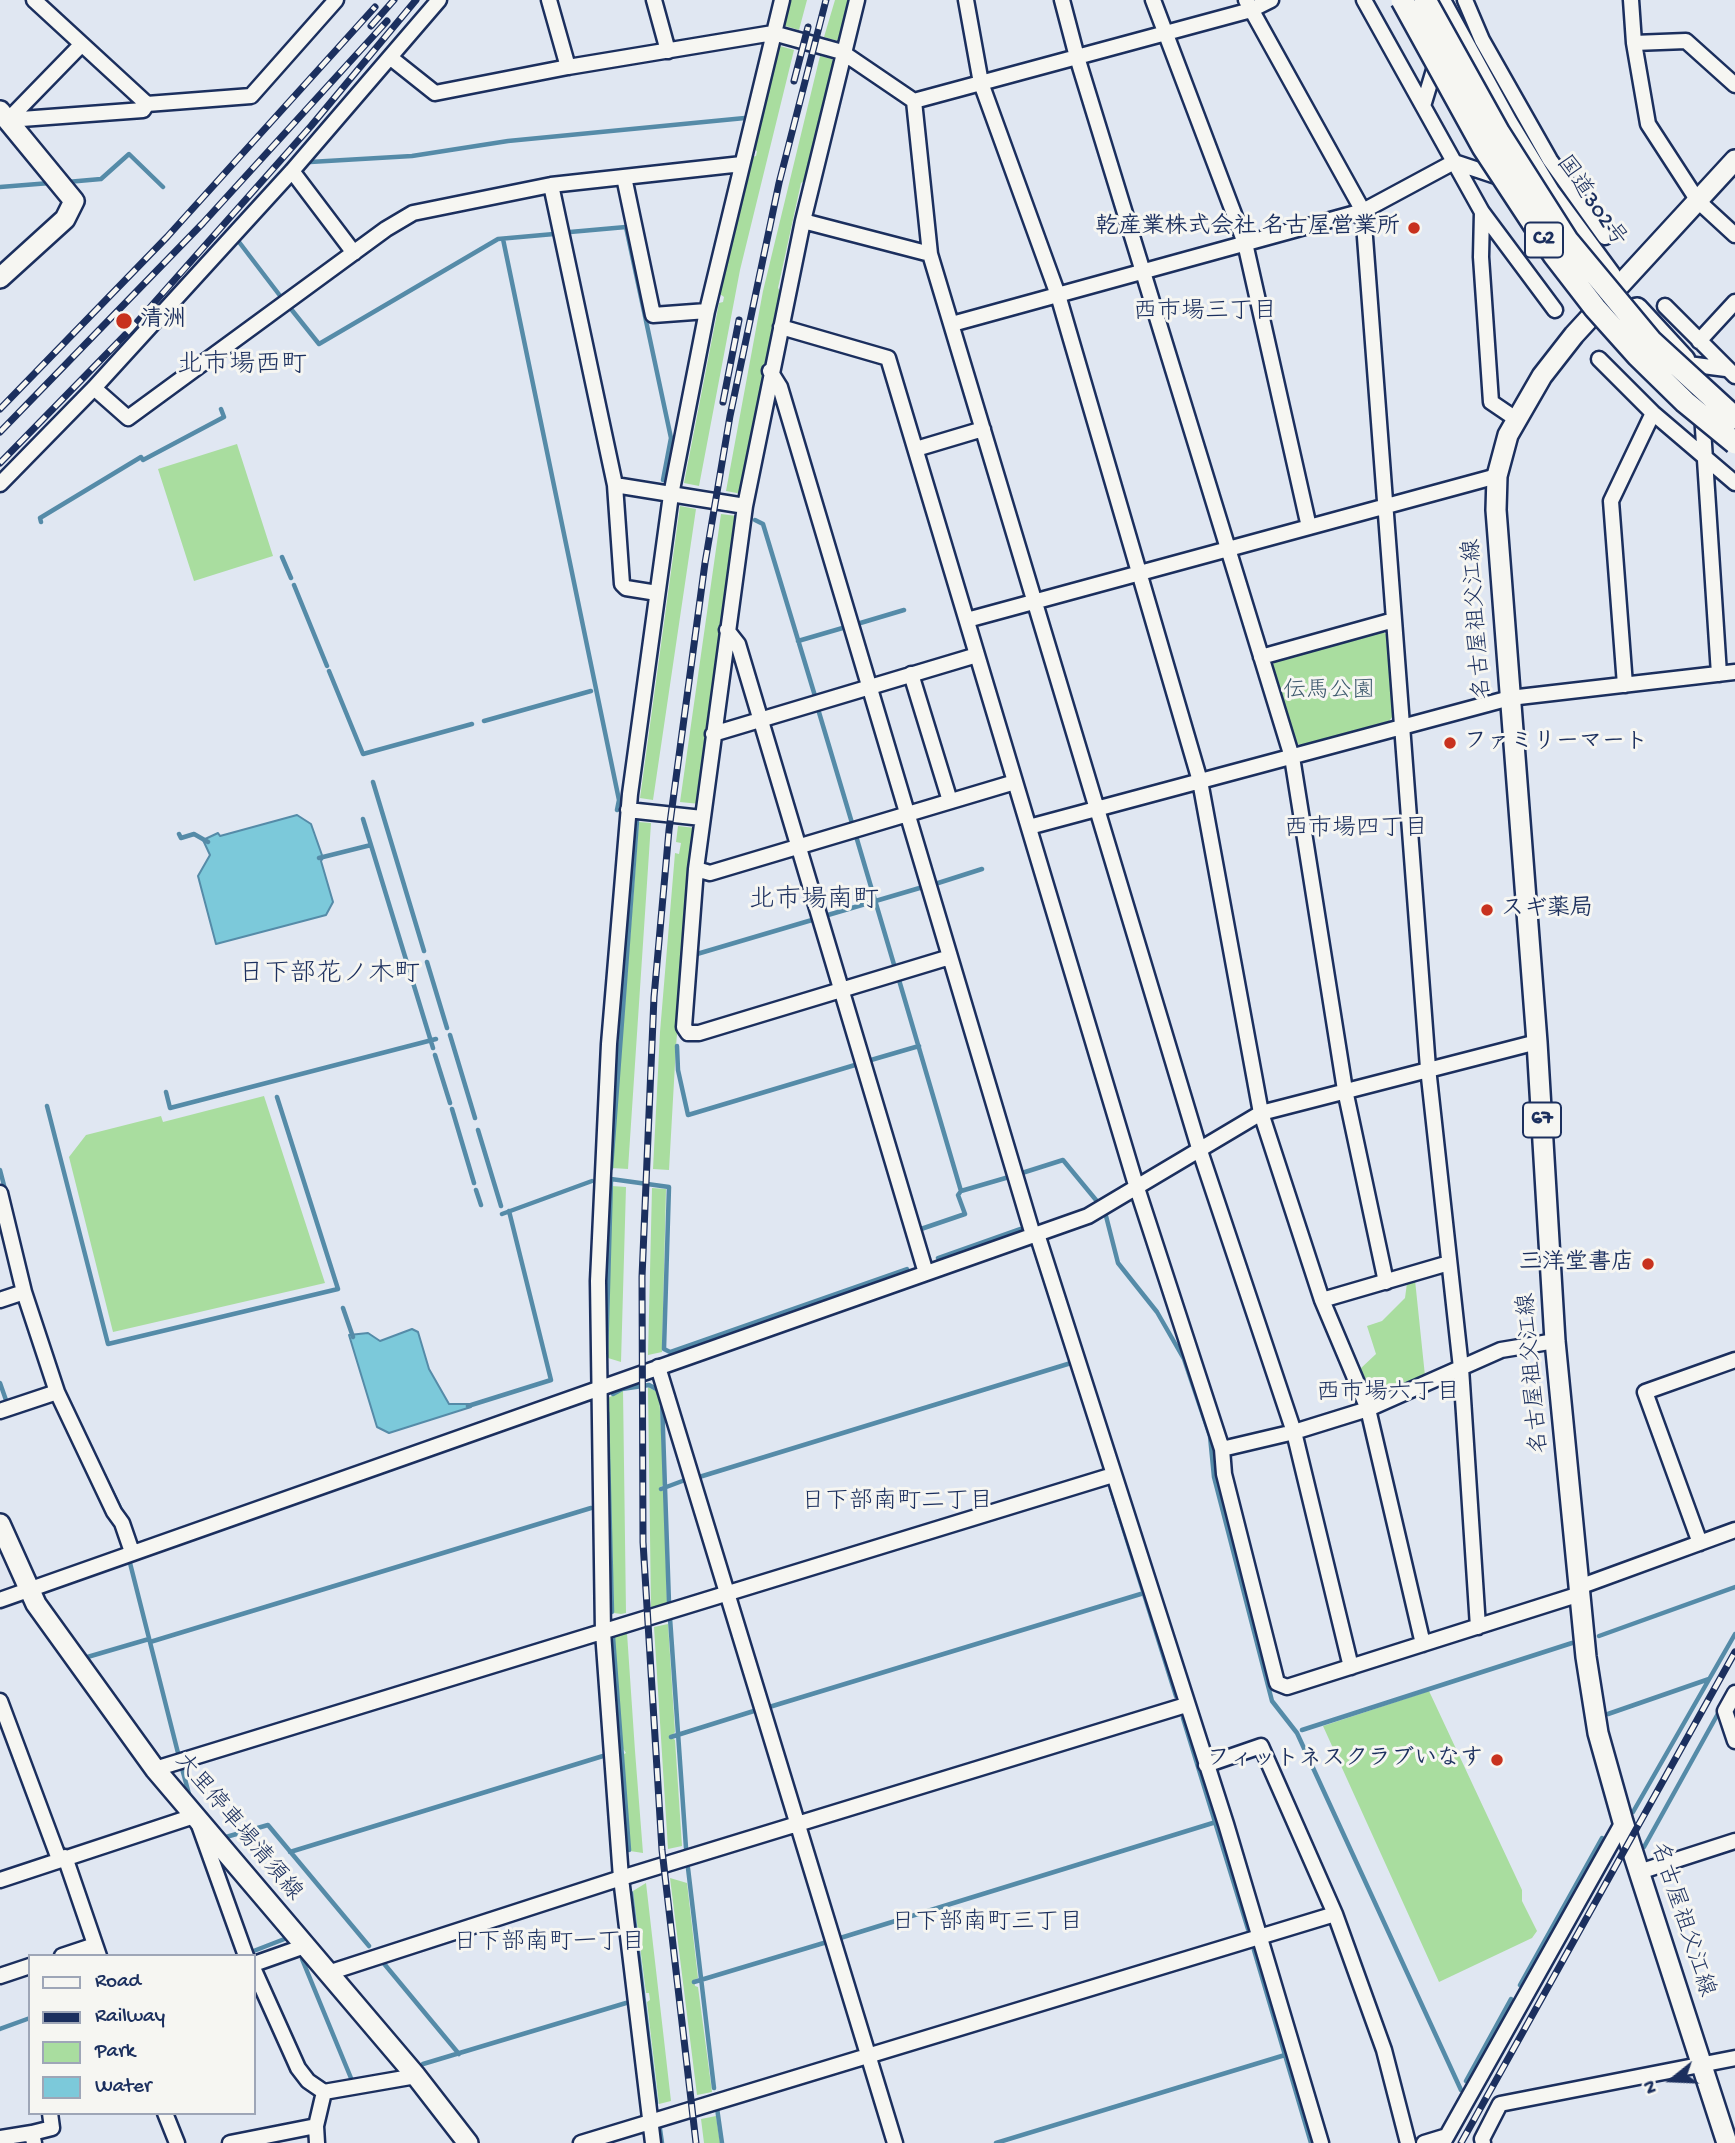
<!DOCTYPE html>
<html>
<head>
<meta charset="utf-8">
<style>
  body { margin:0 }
  #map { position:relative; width:1735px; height:2143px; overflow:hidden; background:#e0e7f2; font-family:"Gochi Hand",sans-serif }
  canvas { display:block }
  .legend { position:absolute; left:28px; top:1954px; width:228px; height:161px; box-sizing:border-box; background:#f6f6f2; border:2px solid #9ea6b7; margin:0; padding:9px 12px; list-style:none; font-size:21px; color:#1b2f5e }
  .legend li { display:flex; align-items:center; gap:14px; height:35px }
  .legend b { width:35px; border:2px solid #9ea6b7 }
  .north { position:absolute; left:1637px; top:2045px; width:70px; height:70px; -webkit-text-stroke:5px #f6f6f2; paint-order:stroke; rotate:252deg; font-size:19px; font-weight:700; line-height:28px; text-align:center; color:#1b2f5e }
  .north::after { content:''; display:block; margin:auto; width:24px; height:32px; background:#1b2f5e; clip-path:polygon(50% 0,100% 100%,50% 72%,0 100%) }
</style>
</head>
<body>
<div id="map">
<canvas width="1735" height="2143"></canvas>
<ul class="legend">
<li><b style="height:9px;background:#f6f6f2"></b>Road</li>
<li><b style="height:9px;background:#1b2f5e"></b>Railway</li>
<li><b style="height:19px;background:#a9dd9f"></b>Park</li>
<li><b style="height:19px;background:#7cc9da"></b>Water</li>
</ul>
<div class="north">N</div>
</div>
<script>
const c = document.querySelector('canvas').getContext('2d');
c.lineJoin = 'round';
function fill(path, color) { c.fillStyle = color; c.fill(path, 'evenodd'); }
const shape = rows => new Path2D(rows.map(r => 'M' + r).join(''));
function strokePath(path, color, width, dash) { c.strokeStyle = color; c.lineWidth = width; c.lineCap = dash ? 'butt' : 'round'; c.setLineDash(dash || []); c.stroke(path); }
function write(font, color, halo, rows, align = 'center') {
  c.font = font + ' "Gochi Hand","Klee One",sans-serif'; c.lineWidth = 6; c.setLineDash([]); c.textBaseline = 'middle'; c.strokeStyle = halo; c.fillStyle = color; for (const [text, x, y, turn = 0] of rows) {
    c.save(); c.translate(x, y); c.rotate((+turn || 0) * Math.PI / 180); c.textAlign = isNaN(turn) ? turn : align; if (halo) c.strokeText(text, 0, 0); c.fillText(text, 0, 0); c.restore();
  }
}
fill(shape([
  [789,0,807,0,799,30,782,25],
  [835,0,850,0,838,41,824,37],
  [780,46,794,50,740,270,699,486,684,483,719,303,723,302,724,297,720,294,751,157,756,156,757,151,753,149],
  [820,56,832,59,834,65,805,180,801,183,778,288,781,293,742,494,726,491,763,291],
  [237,444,273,556,194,581,158,469],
  [680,506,696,509,653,800,640,798],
  [721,514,737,516,700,804,680,802],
  [1382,631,1388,636,1393,716,1389,721,1301,745,1295,743,1272,666,1275,661],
  [639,822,651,823,628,1169,612,1168],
  [678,826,695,828,676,1046,669,1170,653,1169,660,1032,675,853,679,854,681,843,676,842],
  [264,1096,325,1283,113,1332,69,1157,86,1135,161,1116,163,1122],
  [612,1186,626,1187,621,1362,608,1358],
  [652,1188,666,1189,662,1352,648,1355],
  [1415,1280,1425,1376,1377,1398,1371,1395,1360,1369,1376,1354,1367,1326,1382,1321,1405,1298,1407,1283],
  [648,1387,659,1393,664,1485,660,1487,664,1492,667,1605,651,1608],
  [623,1390,626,1613,621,1614,614,1613,608,1398],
  [668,1624,675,1732,671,1737,675,1740,682,1846,668,1849,654,1627],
  [627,1633,635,1751,643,1853,630,1851,622,1755,626,1753,622,1747,614,1636],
  [1429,1691,1522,1890,1522,1901,1537,1931,1532,1938,1439,1982,1323,1726],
  [670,1878,687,1883,698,1978,694,1980,695,1986,698,1987,712,2092,697,2095],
  [646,1883,671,2101,659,2104,647,2002,650,2000,649,1993,646,1993,633,1891],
  [716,2116,720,2143,704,2143,701,2119]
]), '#a9dd9f');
const water = shape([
  [297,815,311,824,323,858,321,861,333,902,326,915,216,944,198,876,210,855,203,840,218,833,220,836,297,815],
  [412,1329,418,1332,429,1369,449,1404,471,1404,471,1407,389,1433,377,1427,349,1335,368,1333,380,1341,412,1329]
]);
fill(water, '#7cc9da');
strokePath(water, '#558ba8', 2);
strokePath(shape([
  [310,162,412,156,508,141,745,118],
  [67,182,101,179,129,154,163,187],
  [0,187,50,183],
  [570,232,626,227,671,438,663,480],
  [503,239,619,800,617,810],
  [239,242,281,297],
  [291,309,319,344,498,239,554,234],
  [755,520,763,524,815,696],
  [41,522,40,518,141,457,143,460,224,417,221,409],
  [282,557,291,578],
  [294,585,327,666],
  [857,624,904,610],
  [798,641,846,627],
  [329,671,363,754,472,724],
  [818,709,852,823],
  [484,721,591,691],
  [373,782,424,951],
  [363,819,433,1048],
  [179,834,181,838,194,834,208,842],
  [856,836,895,968],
  [319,858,371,845],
  [935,884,982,869],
  [828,915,923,887],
  [697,954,812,920],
  [427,962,447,1028],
  [899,980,961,1191,1009,1177],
  [450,1035,475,1118],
  [677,1046,678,1070,688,1115,855,1065],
  [435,1055,450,1103],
  [871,1060,919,1046],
  [166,1092,170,1108,436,1039],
  [47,1106,108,1344,338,1289,277,1097],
  [452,1109,474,1183],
  [478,1130,501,1206],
  [611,1168,637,821],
  [0,1170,6,1193],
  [1022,1173,1063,1160,1096,1200],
  [476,1190,481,1205],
  [502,1214,592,1181],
  [1106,1216,1118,1263,1157,1312,1184,1359,1210,1436,1214,1477,1272,1701,1297,1733,1461,2090],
  [921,1229,965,1214,958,1195,961,1191],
  [1036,1253,1054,1309],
  [938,1258,1020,1229],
  [343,1308,353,1337],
  [606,1357,611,1179,669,1187,664,1349,670,1352,907,1269],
  [0,1383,7,1403],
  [613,1394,622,1389,649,1385,662,1392],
  [662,1401,669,1603],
  [468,1406,551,1380,509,1211],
  [607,1412,612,1612],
  [104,1475,123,1514],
  [696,1478,1071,1363],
  [661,1489,685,1480],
  [1111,1489,1176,1696],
  [130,1563,178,1753],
  [670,1618,686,1848],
  [1599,1636,1735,1587],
  [613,1637,629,1850],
  [150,1642,591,1508],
  [84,1658,149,1639],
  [766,1708,1144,1593],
  [1608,1714,1709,1679],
  [1183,1718,1248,1929],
  [1302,1730,1572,1643],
  [671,1737,757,1710],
  [181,1765,189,1794],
  [1633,1812,1735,1634],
  [226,1837,268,1825,369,1946],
  [1644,1847,1720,1710],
  [290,1852,603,1756],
  [688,1868,714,2088],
  [631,1893,656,2103],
  [837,1939,1216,1822],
  [250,1949,251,1952,287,1938],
  [1254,1950,1311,2143],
  [302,1959,353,2083],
  [381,1960,459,2054],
  [694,1982,827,1942],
  [1520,1985,1602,1838],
  [0,2029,30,2018],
  [423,2064,626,2003],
  [1466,2081,1511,1999],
  [717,2108,722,2143],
  [660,2129,662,2143],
  [996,2143,1285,2055]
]), '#558ba8', 4.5);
const minor = shape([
  [34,0,147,104,251,96,336,0],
  [549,0,568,67],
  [654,0,668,51],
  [857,0,803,221,745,506,696,869,684,1027,688,1033,699,1033,950,957],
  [966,0,981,83,1058,295,1200,781,1261,1113,1322,1300,1368,1409,1423,1644],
  [1062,0,1077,57,1292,757,1345,1090,1386,1282],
  [1153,0,1245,243,1309,527],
  [1246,0,1363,211,1428,1068,1461,1368,1478,1627],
  [1364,0,1482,212,1555,310],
  [1465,0,1482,40,1550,160,1605,237],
  [1631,0,1634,43,1648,124,1698,201,1735,235],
  [1634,43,1686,41,1735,85],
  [391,58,435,93,568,67,773,33,842,52,914,101,930,254,1199,1148,1294,1432,1351,1667],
  [914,101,1251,10,1271,0],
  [1423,106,1437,60],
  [8,120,143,110,147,104],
  [8,120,81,45],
  [292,171,354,253],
  [624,177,653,315,707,311],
  [551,185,615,485,622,584,626,588,657,593],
  [1482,212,1481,257,1491,402,1516,419],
  [803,221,930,254],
  [1665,306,1735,376],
  [952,324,1363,211,1454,162,1505,179],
  [781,327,888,358,1136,1185,1222,1449,1224,1474,1277,1683,1287,1687,1580,1594],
  [1699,341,1735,302],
  [1599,359,1653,413,1735,483],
  [1688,364,1726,369],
  [770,371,780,387,1033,1235],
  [1700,383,1719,674],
  [94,388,128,418,386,229,413,213,551,185,742,164],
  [916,449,983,429],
  [0,484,94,388,292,171,439,0],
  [615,485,745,506],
  [967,620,1497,476],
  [727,630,738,644,926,1273],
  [1261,657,1394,620],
  [911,674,950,801],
  [1625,685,1611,501,1653,413],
  [713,734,977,655],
  [628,810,702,818],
  [1029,827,1510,698,1735,672],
  [696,869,710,873,1015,782],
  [0,1193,24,1292,57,1392,114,1512,122,1523,132,1552],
  [1037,1234,1226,1824,1321,2143],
  [0,1300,24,1292],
  [1322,1300,1449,1263],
  [658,1367,895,2143],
  [0,1411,57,1392],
  [1222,1449,1294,1432,1368,1409,1501,1350,1555,1341],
  [1700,1543,1645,1392,1735,1360],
  [1579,1587,1735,1530],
  [0,1600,1088,1216,1261,1113,1537,1042],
  [1735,1693,1725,1711,1735,1741],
  [0,1701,59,1859],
  [1206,1765,1261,1746,1335,1914,1384,2050,1408,2143],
  [155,1769,1113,1475],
  [199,1825,246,1956],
  [65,1857,99,1956],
  [1639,1872,1735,1841],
  [0,1880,194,1816],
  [62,1956,95,1945],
  [254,1964,305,1946],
  [254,1970,298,2068,308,2081,324,2092],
  [328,1973,621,1878,1186,1705],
  [0,1976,30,1966],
  [165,2113,177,2143],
  [316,2126,317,2143],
  [0,2138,32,2133],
  [34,2143,32,2133,52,2128,50,2113],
  [230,2143,316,2126,324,2092,416,2076],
  [581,2143,1335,1914],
  [653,2143,621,1878,603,1632,598,1281,609,1044,630,794,671,495,707,311,782,0],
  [1424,2143,1447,2136],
  [1443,2143,1623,1822],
  [1483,2143,1482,2139,1500,2104,1735,2058]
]);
const major = shape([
  [0,111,74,201,65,219,0,278],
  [0,1524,36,1604,155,1769,416,2076,468,2143],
  [1727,2143,1623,1822,1598,1733,1586,1657,1555,1341,1537,1042,1496,510,1497,476,1508,435,1542,376,1574,335,1735,160]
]);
const highway = shape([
  [1439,0,1507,124,1549,193,1610,276],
  [1637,309,1684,360]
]);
strokePath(minor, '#1b2f5e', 19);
strokePath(major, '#1b2f5e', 24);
strokePath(highway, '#1b2f5e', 26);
strokePath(minor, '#f6f6f2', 14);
strokePath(major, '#f6f6f2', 19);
strokePath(highway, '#f6f6f2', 21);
const rail = shape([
  [371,26,394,0],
  [794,81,808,27],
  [723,402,739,320],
  [0,409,167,237,375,7],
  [0,432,203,223,387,21],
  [0,463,130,330,311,126,416,0],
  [696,2143,662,1850,643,1542,642,1277,654,997,669,830,705,563,730,416,779,183,826,0],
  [1461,2143,1735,1652]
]);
strokePath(rail, '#1b2f5e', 7);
strokePath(rail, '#f6f6f2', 4.5, [13]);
const highwayBridge = shape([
  [1402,0,1483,147,1554,255,1595,308,1638,356,1685,402,1735,443],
  [1425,0,1499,133,1567,240,1651,341,1735,418]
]);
strokePath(highwayBridge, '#1b2f5e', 26, []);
strokePath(highwayBridge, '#f6f6f2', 21);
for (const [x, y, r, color] of [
  [1414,228,7,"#c8321e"],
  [124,321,9,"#c8321e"],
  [1450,743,7,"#c8321e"],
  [1487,910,7,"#c8321e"],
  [1648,1264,7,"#c8321e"],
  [1497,1760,7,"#c8321e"]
]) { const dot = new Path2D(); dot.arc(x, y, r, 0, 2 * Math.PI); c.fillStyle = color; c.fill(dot); strokePath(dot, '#f6f6f2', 2.5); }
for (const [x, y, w] of [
  [1544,240,38],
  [1542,1120,38]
]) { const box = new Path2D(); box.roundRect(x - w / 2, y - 17.5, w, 35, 5); c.fillStyle = '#f6f6f2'; c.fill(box); strokePath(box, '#1b2f5e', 2); }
write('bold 21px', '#1b2f5e', null, [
  ["C2",1544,240],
  ["67",1542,1120]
]);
write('23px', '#1b2f5e', '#f6f6f2', [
  ["国道302号",1590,202,55],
  ["名古屋祖父江線",1479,619,-94],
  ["名古屋祖父江線",1535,1373,-95],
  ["大里停車場清須線",237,1828,50],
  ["名古屋祖父江線",1681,1920,72]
]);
write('bold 23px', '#1b2f5e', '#f6f6f2', [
  ["乾産業株式会社 名古屋営業所",1400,228],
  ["清洲",140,321,"left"],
  ["ファミリーマート",1464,743,"left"],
  ["スギ薬局",1501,910,"left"],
  ["三洋堂書店",1634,1264],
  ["フィットネスクラブいなす",1483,1760]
], 'right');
write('23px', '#3e5a6e', '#f6f6f2', [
  ["伝馬公園",1329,692]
]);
write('24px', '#1b2f5e', '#f6f6f2', [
  ["西市場三丁目",1205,313],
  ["西市場四丁目",1356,830],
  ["西市場六丁目",1388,1394],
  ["日下部南町二丁目",897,1503],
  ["日下部南町三丁目",987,1924],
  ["日下部南町一丁目",549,1944]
]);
write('26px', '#1b2f5e', '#f6f6f2', [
  ["北市場西町",242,367],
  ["北市場南町",814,902],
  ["日下部花ノ木町",329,976]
]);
</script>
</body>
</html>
